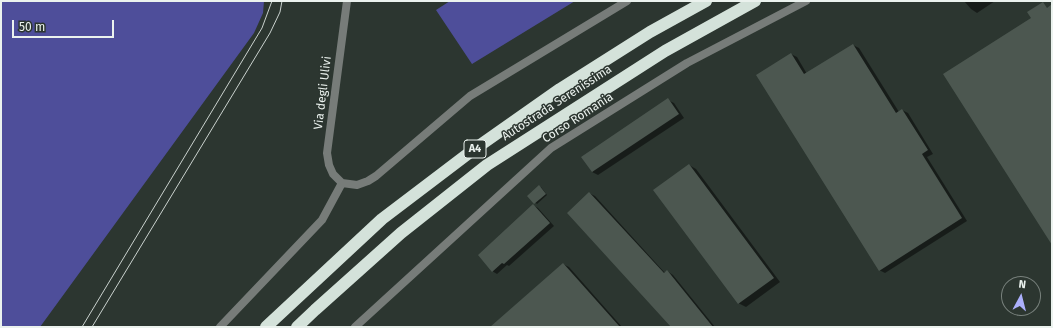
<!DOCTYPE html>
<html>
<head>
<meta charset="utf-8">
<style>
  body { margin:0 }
  #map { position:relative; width:1053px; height:328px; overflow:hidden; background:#2c3630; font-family:"Fira Sans",sans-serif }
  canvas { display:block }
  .frame { position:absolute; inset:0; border:2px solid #ebf2ee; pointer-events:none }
  .north { position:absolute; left:1001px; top:276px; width:40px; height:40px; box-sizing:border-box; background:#2c3630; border:1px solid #78817c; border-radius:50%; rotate:7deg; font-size:11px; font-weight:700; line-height:16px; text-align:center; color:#ebf2ee }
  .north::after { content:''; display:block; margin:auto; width:14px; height:18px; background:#abaffb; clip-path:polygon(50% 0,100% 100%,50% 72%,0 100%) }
  .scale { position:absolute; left:12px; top:20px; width:102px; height:18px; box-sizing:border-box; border:2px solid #ebf2ee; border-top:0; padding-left:5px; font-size:12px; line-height:14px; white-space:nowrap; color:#ebf2ee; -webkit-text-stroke:3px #2c3630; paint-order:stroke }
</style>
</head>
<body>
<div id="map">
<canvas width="1053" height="328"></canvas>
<div class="frame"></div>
<div class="north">N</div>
<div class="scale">50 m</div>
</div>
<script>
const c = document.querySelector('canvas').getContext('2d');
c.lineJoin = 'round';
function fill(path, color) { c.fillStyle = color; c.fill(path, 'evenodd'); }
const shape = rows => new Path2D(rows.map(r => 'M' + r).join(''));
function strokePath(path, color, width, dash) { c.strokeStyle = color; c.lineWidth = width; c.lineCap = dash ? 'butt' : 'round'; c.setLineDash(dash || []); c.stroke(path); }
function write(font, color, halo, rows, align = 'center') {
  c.font = font + ' "Fira Sans",sans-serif'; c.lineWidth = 3; c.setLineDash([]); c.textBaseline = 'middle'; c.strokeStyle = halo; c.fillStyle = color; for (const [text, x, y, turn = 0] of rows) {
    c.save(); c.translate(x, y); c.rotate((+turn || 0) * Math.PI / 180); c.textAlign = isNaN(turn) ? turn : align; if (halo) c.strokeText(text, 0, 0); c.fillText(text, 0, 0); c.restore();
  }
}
fill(shape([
  [1,1,264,1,263,13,254,33,40,327,1,327],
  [450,1,575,1,472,64,436,10]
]), '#4e4e9a');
fill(shape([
  [964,1,995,1,977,13,971,9],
  [853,45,859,48,899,112,902,110,908,113,933,154,927,157,967,221,885,273,879,270,791,54,797,57,807,74],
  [668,100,674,103,684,118,598,175,592,172],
  [689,165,696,169,780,282,746,307,738,303],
  [541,187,547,195,537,204,528,196],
  [589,193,595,196,665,273,667,271,673,275,715,327,672,327],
  [534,206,538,208,554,226,509,266,507,265,497,274,492,271],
  [563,264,569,267,622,327,492,327]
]), '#0007');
fill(shape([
  [1043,2,1047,8,1052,4,1052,245,943,74,1031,18,1027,12],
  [853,44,896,113,902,109,928,150,922,154,962,218,879,271,756,75,791,53,804,74],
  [668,98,679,114,592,172,581,157],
  [689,164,774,278,738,304,653,190],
  [539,185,546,194,534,204,527,196],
  [589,192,664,273,667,270,713,327,671,327,567,213],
  [533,204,550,223,504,264,502,263,492,272,478,255],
  [563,263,620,327,490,327]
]), '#4c5750');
strokePath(shape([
  [347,1,327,153,329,165,333,174,342,183,357,185,368,181,376,176,470,96,627,1],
  [220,327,322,220,342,183],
  [355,327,551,148,687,63,806,1]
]), '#777c79', 8);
strokePath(shape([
  [266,327,382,219,469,153,560,89,650,32,706,1],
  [297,327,315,310,401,233,487,165,665,51,755,1]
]), '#d4e2da', 12);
strokePath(shape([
  [82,327,262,28,272,1],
  [92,327,270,33,280,12,282,1]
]), '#cad2ce', 1);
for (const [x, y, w] of [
  [475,149,22]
]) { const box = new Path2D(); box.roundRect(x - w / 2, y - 9, w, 18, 3); c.fillStyle = '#2c3630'; c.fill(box); strokePath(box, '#ebf2ee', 1); }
write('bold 11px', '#ebf2ee', null, [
  ["A4",475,149]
]);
write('12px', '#ebf2ee', '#2c3630', [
  ["Via degli Ulivi",323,93,-83],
  ["Autostrada Serenissima",557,103,-33],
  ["Corso Romania",578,118,-33]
]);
</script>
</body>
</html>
